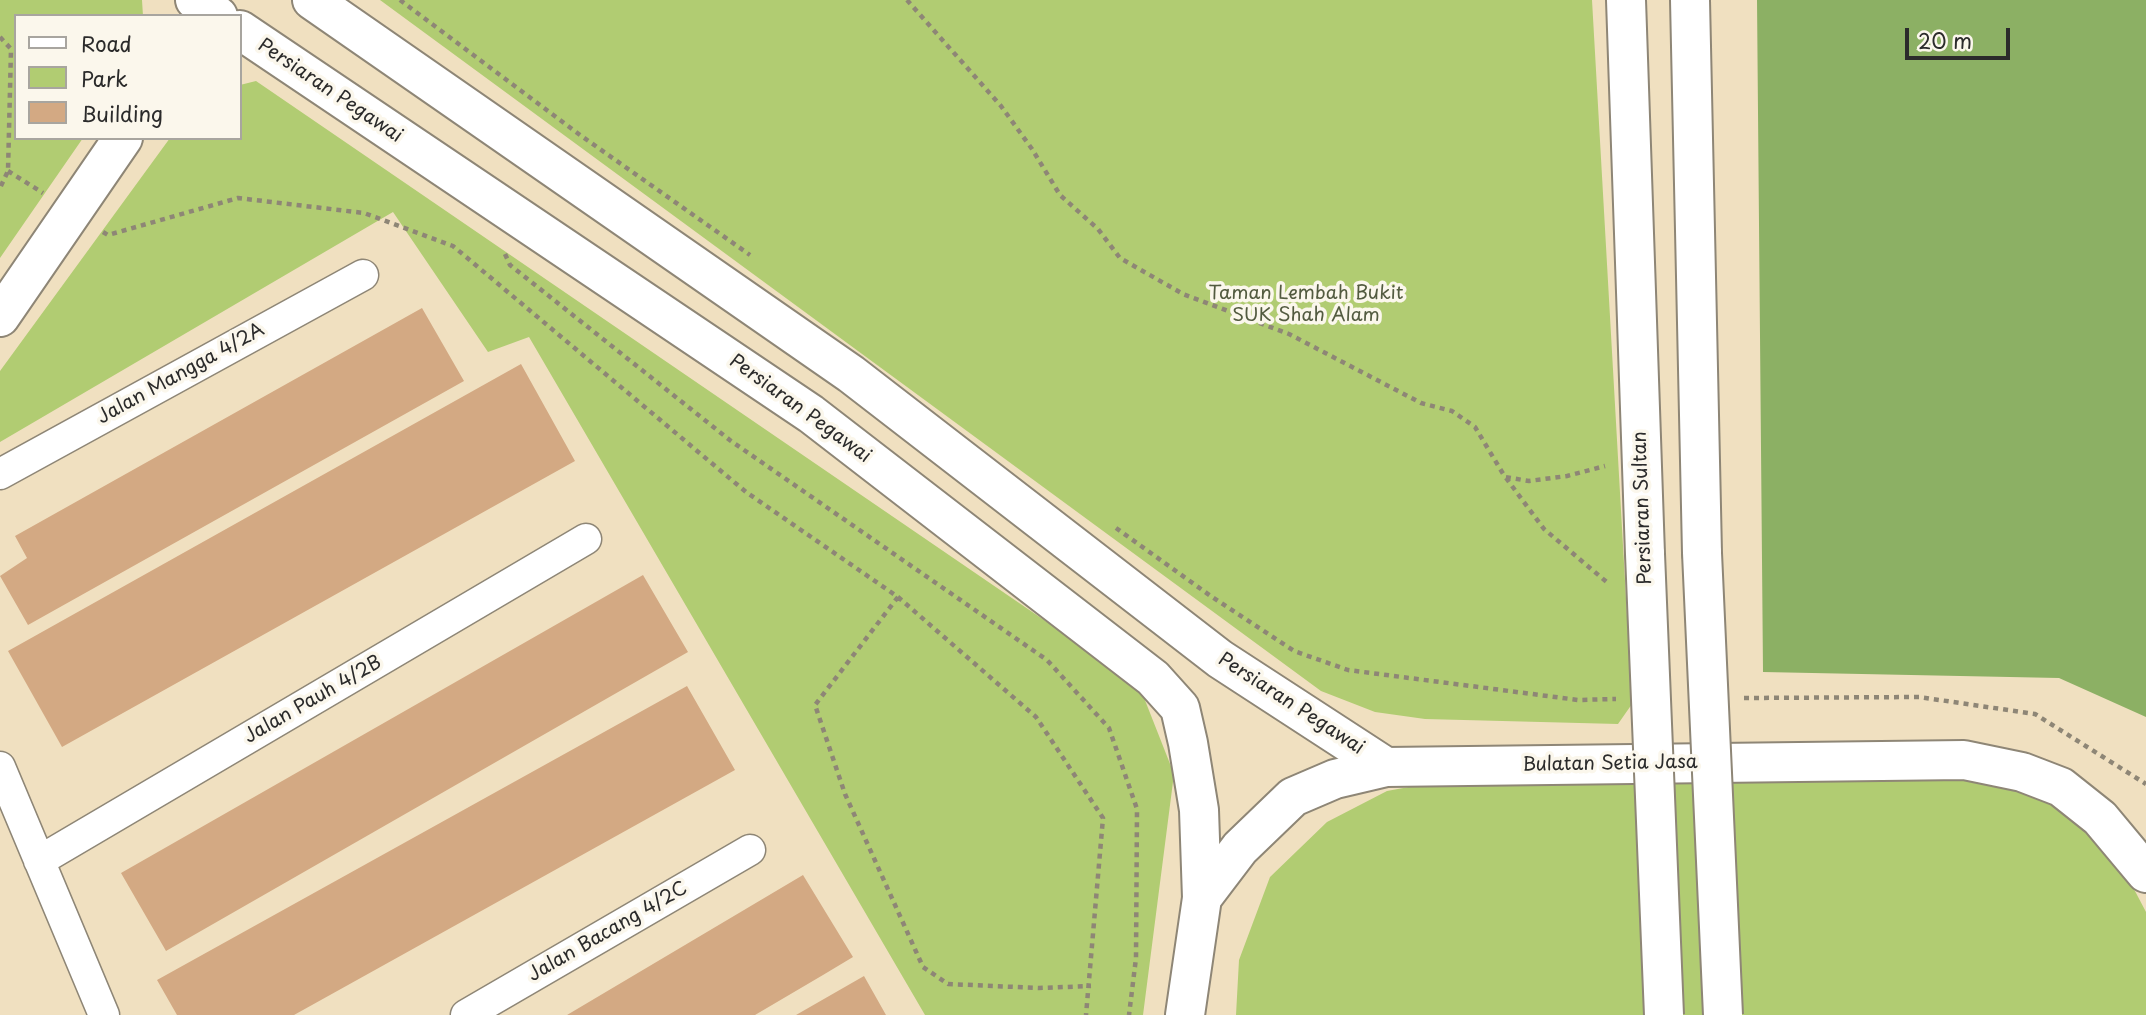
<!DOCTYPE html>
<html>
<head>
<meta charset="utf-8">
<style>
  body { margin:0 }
  #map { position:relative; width:2146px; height:1015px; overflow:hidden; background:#f0e0c0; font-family:"Playpen Sans",sans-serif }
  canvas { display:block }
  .legend { position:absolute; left:14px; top:14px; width:228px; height:126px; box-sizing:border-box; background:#fbf7ec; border:2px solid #a8a59f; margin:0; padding:9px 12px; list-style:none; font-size:21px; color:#2b2b2b }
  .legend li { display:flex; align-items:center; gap:14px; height:35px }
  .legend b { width:35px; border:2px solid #a8a59f }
  .scale { position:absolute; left:1905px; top:28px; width:105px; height:32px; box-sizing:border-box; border:4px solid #2b2b2b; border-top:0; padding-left:9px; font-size:21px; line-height:24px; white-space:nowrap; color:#2b2b2b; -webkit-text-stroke:5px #fbf7ec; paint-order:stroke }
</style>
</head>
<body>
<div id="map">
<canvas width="2146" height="1015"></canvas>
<ul class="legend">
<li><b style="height:9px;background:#fff"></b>Road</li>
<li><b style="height:19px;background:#b1cc72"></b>Park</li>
<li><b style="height:19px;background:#d3a983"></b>Building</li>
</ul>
<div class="scale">20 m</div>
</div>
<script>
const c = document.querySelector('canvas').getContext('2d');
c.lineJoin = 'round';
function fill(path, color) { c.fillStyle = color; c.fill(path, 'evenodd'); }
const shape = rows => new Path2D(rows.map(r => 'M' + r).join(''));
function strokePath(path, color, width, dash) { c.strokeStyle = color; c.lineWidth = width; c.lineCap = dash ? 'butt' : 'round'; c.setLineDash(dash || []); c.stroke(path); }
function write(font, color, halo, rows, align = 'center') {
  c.font = font + ' "Playpen Sans",sans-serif'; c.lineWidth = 7; c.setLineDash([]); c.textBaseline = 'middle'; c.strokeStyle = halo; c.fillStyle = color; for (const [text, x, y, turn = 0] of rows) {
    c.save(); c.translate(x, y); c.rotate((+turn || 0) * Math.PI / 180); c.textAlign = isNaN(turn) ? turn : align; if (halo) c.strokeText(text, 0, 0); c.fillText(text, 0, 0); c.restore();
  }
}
fill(shape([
  [0,0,142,0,143,16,16,16,16,138,83,138,0,258],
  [380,0,1592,0,1632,704,1618,724,1425,719,1375,712,1321,691],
  [256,81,1139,685,1174,774,1143,1015,925,1015,529,337,488,352,393,212,0,442,0,371,170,138,240,138,240,85],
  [1960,771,2041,795,2115,853,2146,912,2146,1015,1236,1015,1239,960,1270,877,1327,822,1387,791,1463,777]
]), '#b1cc72');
fill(shape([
  [1757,0,2146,0,2146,717,2059,678,1763,672]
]), '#8cb064');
fill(shape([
  [422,308,464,381,28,625,0,576,27,558,15,536],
  [521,364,575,461,62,747,8,651],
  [643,575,688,652,166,951,121,873],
  [687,686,735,770,294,1015,177,1015,157,980],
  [803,875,853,957,823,975,755,1015,567,1015],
  [864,976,886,1015,796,1015]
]), '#d3a983');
const street = shape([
  [0,474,363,275],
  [0,767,104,1015],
  [39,861,586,539],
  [466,1015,750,850]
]);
const secondary = shape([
  [195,0,218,16],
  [312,0,851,374,1220,659,1386,767],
  [1626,0,1645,554],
  [1690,0,1702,553],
  [240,30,811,414,1153,678,1180,708,1188,743,1199,810,1202,898],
  [0,317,123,138]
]);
const primary = shape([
  [1185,1015,1202,898,1240,848,1293,797,1335,779,1386,767,1964,760,2022,772,2061,787,2100,818,2146,873]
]);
strokePath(street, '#8e8676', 33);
strokePath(secondary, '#8e8676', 42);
strokePath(primary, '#8e8676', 42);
strokePath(shape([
  [400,0,580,135,750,255],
  [907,0,1001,106,1032,149,1060,195,1098,229,1120,258,1183,294,1289,334,1421,403,1452,411,1475,427,1505,477,1529,481,1567,476,1605,466],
  [0,37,11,49,8,171,0,188],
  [8,171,43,193],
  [103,232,108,235,238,198,364,213,453,246,746,492,898,597,1036,717,1103,818,1086,1015],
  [505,254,510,265,731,441,1047,660,1109,728,1137,809,1136,958,1129,1015],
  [1506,478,1544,529,1609,584],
  [1116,528,1212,597,1294,651,1348,670,1578,700,1616,699],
  [898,597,815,705,845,794,923,967,948,984,1039,988,1091,986],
  [1744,698,1919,697,2035,714,2146,784]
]), '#8e8676', 4.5, [5, 5]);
strokePath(street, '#fff', 30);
strokePath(secondary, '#fff', 38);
strokePath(primary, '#fff', 38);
const secondaryBridge = shape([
  [1702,553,1723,1015],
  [1645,554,1664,1015]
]);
strokePath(secondaryBridge, '#8e8676', 42, []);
strokePath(secondaryBridge, '#fff', 38);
write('19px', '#2b2b2b', '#fbf7ec', [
  ["Persiaran Pegawai",330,91,34],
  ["Jalan Mangga 4/2A",181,374,-29],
  ["Persiaran Pegawai",800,409,36],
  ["Persiaran Sultan",1643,508,-92],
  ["Jalan Pauh 4/2B",313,700,-30],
  ["Persiaran Pegawai",1291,704,33],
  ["Bulatan Setia Jasa",1610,764,-1],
  ["Jalan Bacang 4/2C",608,932,-30]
]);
write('19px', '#535b40', '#fbf7ec', [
  ["Taman Lembah Bukit",1306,294],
  ["SUK Shah Alam",1306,316]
]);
</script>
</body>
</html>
